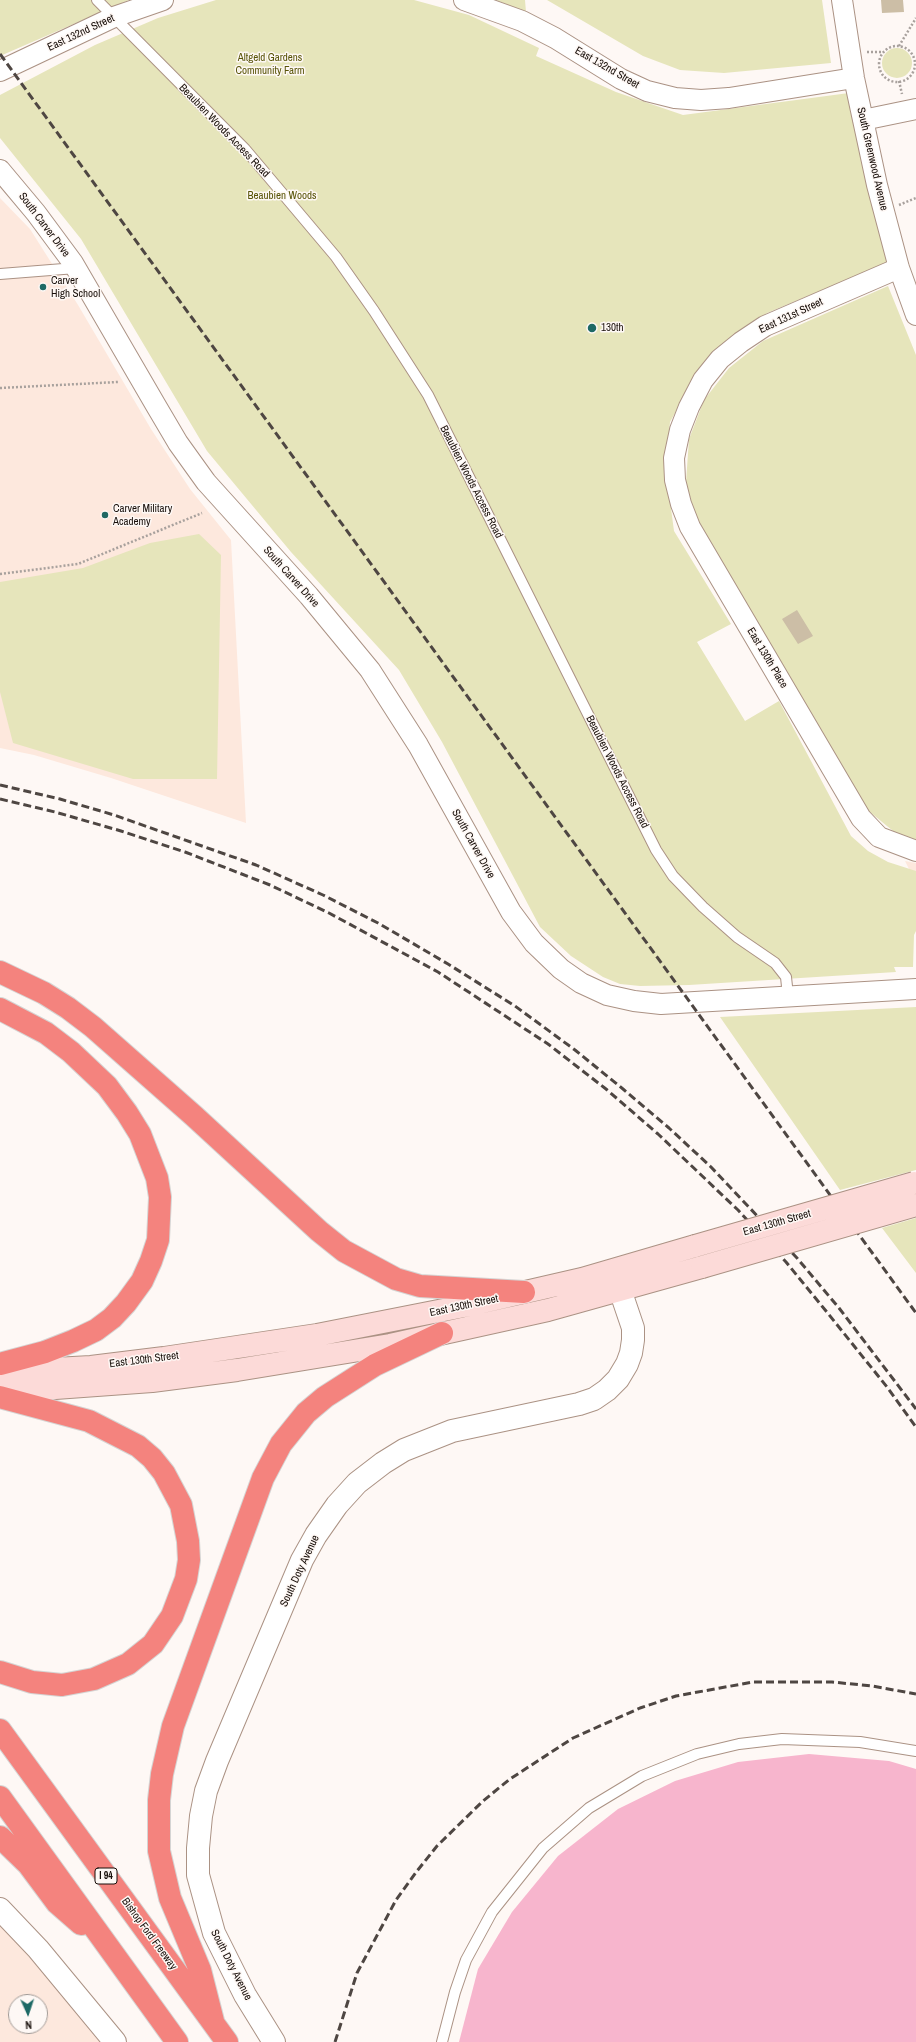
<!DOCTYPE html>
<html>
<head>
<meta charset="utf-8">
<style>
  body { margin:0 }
  #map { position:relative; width:916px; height:2042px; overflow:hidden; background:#fef8f5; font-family:"Archivo Narrow",sans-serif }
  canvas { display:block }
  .north { position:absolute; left:8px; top:1994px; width:40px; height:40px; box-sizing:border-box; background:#fef8f5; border:1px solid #a29b97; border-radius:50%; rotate:177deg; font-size:11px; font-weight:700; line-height:16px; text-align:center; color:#180f0a }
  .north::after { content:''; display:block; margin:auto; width:14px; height:18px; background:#1d6965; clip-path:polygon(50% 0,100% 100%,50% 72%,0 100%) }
</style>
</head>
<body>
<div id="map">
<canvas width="916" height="2042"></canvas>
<div class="north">N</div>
</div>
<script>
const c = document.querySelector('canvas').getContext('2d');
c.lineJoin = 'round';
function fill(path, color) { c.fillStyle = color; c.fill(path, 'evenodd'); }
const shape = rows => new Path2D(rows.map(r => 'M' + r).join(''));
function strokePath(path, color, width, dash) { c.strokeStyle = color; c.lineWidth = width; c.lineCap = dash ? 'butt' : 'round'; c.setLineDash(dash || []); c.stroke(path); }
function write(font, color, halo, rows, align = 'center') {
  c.font = font + ' "Archivo Narrow",sans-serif'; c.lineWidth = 3; c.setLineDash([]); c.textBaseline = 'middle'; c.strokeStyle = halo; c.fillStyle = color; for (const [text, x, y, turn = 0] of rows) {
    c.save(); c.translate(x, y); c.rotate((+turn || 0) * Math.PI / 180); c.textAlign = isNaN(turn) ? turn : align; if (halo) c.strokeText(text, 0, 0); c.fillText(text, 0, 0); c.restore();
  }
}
fill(shape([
  [0,198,30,229,78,305,151,429,190,489,231,540,246,823,111,778,34,755,0,748],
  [905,861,916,863,916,883],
  [0,1925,9,1933,101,2042,0,2042],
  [16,2002,40,2002,40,2026,16,2026]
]), '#fde8dd');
fill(shape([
  [0,0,129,0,0,56],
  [216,0,414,0,469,15,539,48,536,56,616,92,683,115,849,93,887,263,767,313,702,365,670,422,666,471,674,531,731,624,697,642,745,721,779,701,851,836,868,851,888,862,916,871,916,931,914,935,913,967,894,967,896,972,689,985,640,986,620,984,603,977,571,956,540,927,442,742,399,670,291,552,207,451,81,239,0,138,0,95,95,45,158,18],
  [496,0,525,0,526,12],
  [547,0,822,0,831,63,724,73,680,70,643,56],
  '882 63a15 15 0 1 1 30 0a15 15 0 1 1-30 0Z',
  [888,286,916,355,916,840,898,835,865,808,696,519,686,482,689,439,704,400,729,368,763,341],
  [199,534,221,555,217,779,133,779,13,743,0,692,0,582,83,568,150,543],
  [916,1007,916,1170,840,1190,720,1017],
  [916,1218,916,1273,882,1228]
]), '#e6e5bb');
fill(shape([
  [809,1754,889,1761,916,1769,916,2042,459,2042,478,1969,512,1912,558,1856,618,1809,675,1781,738,1762]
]), '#f7b5cd');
fill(shape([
  [881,0,903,0,904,12,882,13],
  [797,610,813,636,798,644,782,619]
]), '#ccbea6');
const service = shape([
  [97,0,245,149,336,257,374,311,428,395,656,850,673,876,703,907,737,937,775,963,786,977,788,996],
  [0,274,76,268],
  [442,2042,455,1992,466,1960,492,1912,543,1848,589,1808,642,1776,697,1754,739,1744,782,1739,860,1742,916,1751]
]);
const minor = shape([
  [464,0,522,21,555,38,621,79,647,91,675,98,701,100,729,98,854,78],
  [842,0,854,78,877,185,899,268,916,315],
  [0,71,114,17,163,0],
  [863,120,916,109],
  [0,170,36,213,73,263,155,404,178,443,206,482,309,596,370,670,418,745,511,912,534,943,561,969,581,983,607,995,634,1001,661,1004,916,989],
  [899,268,765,326,741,342,720,359,703,380,689,407,680,430,674,458,675,480,681,504,690,527,861,818,879,837,916,851]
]);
const tertiary = shape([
  [0,1909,38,1949,115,2042],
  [274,2042,245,1995,214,1933,198,1875,198,1848,201,1816,206,1791,217,1761,302,1560,316,1535,337,1505,357,1483,383,1463,404,1450,452,1431,579,1404,594,1399,607,1390,618,1379,627,1364,631,1353,633,1340,633,1328,614,1272]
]);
const secondary = shape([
  [0,1372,91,1367,164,1358,317,1335,469,1305,582,1279,695,1246],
  [0,1392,152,1381,237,1370,390,1345,548,1310,702,1267]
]);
const motorway = shape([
  [0,972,44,993,68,1008,93,1027,194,1116,319,1231,344,1251,396,1279,420,1286,524,1292],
  [0,1009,46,1033,71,1052,107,1086,127,1113,140,1134,157,1178,160,1197,158,1240,151,1261,142,1281,126,1303,112,1318,96,1330,73,1341,45,1352,0,1364],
  [0,1397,89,1421,138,1446,152,1458,164,1473,181,1505,188,1541,189,1560,186,1579,172,1616,153,1644,128,1664,94,1679,62,1685,32,1682,0,1672],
  [0,1730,227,2042],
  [0,1797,177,2042],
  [0,1837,28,1864,57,1903,81,1924],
  [213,2021,200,1970,170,1898,159,1851,159,1800,162,1774,173,1726,263,1478,281,1444,306,1413,325,1397,375,1365,442,1333]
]);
strokePath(service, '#ab9284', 12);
strokePath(minor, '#ab9284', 22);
strokePath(tertiary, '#ab9284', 24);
strokePath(secondary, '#ab9284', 24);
strokePath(motorway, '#d5d4d3', 24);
strokePath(shape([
  [899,46,916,18],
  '879 64a18 18 0 1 1 36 0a18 18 0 1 1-36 0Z',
  [867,52,884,52],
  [899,81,902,94],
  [899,205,916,198],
  [0,388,118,382],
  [0,574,78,564,202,513]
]), '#a8a19d', 2.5, [2, 2]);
strokePath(service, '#fff', 10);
strokePath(minor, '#fff', 20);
strokePath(tertiary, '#fff', 22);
strokePath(secondary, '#fcdad8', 22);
strokePath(motorway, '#f4837e', 22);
strokePath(shape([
  [0,54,916,1313],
  [0,785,60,799,114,815,256,865,323,895,378,923,448,964,515,1006,575,1050,623,1089,669,1128,711,1167,797,1258,839,1308,916,1409],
  [0,799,55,812,121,831,185,852,270,885,329,913,438,972,548,1044,606,1089,658,1134,738,1210,786,1262,826,1311,887,1387,916,1427],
  [335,2042,357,1973,396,1900,417,1871,437,1846,483,1801,510,1779,573,1738,640,1708,676,1696,753,1682,832,1682,872,1686,916,1694]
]), '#4e4642', 3, [8, 4]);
const secondaryBridge = shape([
  [695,1246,914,1183],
  [702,1267,916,1205]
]);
strokePath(secondaryBridge, '#ab9284', 24, []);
strokePath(secondaryBridge, '#fcdad8', 22);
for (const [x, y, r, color] of [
  [43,287,4,"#1d6965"],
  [592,328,5,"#1d6965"],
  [105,515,4,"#1d6965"]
]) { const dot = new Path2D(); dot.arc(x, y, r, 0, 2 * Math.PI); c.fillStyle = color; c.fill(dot); strokePath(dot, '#fef8f5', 1.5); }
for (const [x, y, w] of [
  [106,1876,22]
]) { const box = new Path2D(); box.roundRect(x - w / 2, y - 8, w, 16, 3); c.fillStyle = '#fef8f5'; c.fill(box); strokePath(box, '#180f0a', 1); }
write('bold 10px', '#180f0a', null, [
  ["I 94",106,1876]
]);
write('11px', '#180f0a', '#fef8f5', [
  ["East 132nd Street",81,33,-25],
  ["East 132nd Street",607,68,30],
  ["Beaubien Woods Access Road",224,131,46],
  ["South Greenwood Avenue",872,159,77],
  ["South Carver Drive",44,225,53],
  ["East 131st Street",791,316,-25],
  ["Beaubien Woods Access Road",471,482,63],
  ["South Carver Drive",291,577,48],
  ["East 130th Place",767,658,59],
  ["Beaubien Woods Access Road",617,772,63],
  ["South Carver Drive",473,844,61],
  ["East 130th Street",777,1223,-16],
  ["East 130th Street",464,1306,-12],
  ["East 130th Street",144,1360,-7],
  ["South Doty Avenue",300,1571,-65],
  ["Bishop Ford Freeway",149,1934,54],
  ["South Doty Avenue",231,1965,63]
]);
write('11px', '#585407', '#fef8f5', [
  ["Altgeld Gardens",270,58],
  ["Community Farm",270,71],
  ["Beaubien Woods",282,196]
]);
write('11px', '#180f0a', '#fef8f5', [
  ["Carver",51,281],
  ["High School",51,294],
  ["130th",601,328],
  ["Carver Military",113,509],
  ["Academy",113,522]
], 'left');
</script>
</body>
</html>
